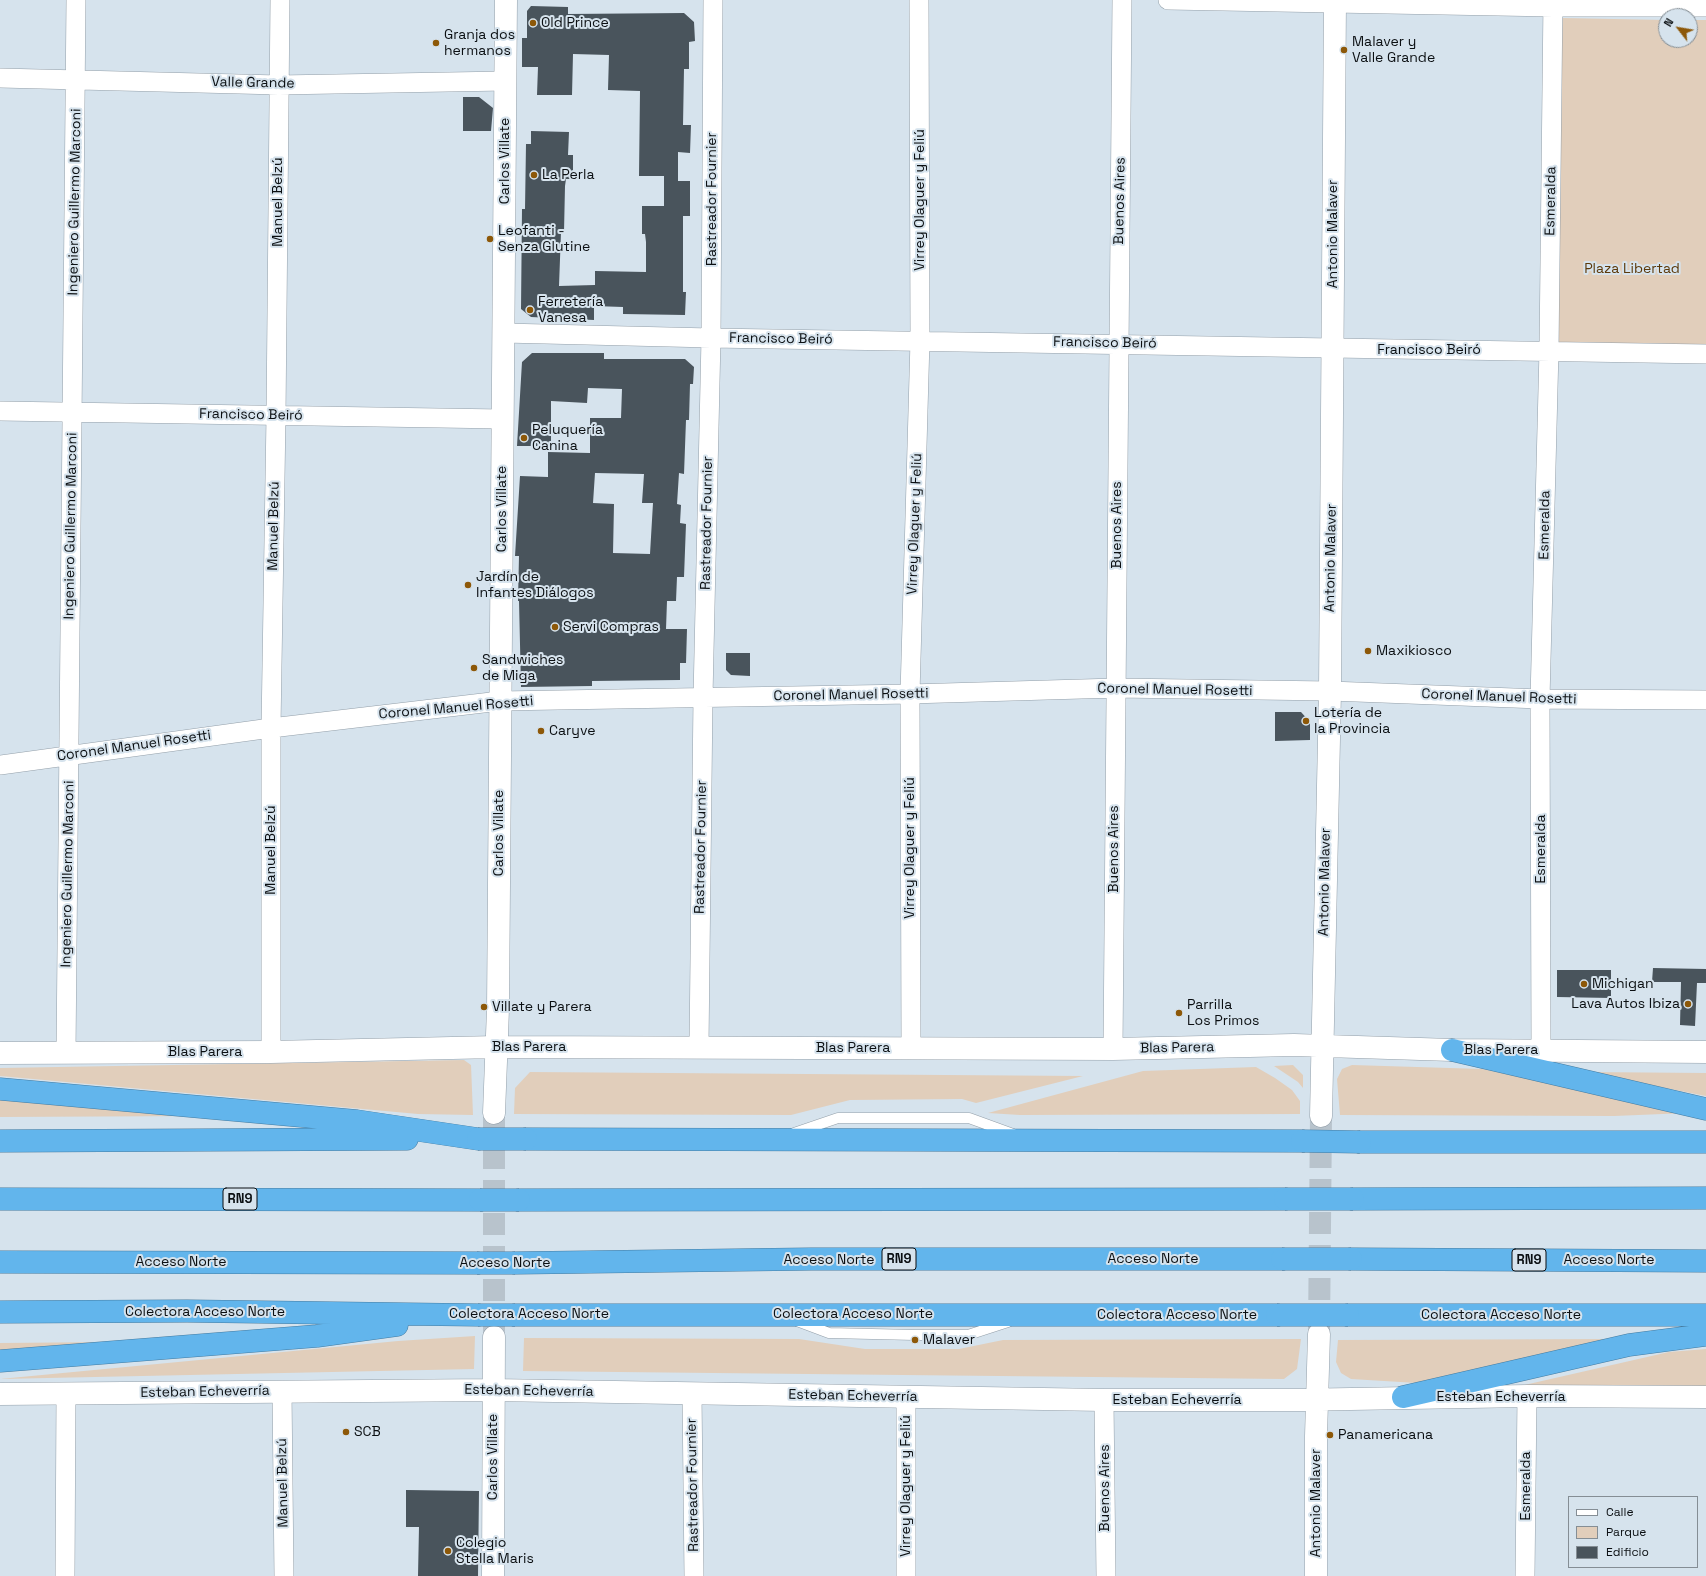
<!DOCTYPE html>
<html>
<head>
<meta charset="utf-8">
<style>
  body { margin:0 }
  #map { position:relative; width:1706px; height:1576px; overflow:hidden; background:#d6e3ed; font-family:"Space Grotesk",sans-serif }
  canvas { display:block }
  .legend { position:absolute; left:1568px; top:1496px; width:130px; height:72px; box-sizing:border-box; background:#d6e3ed; border:1px solid #858e95; margin:0; padding:5px 7px; list-style:none; font-size:12px; color:#0b0f12 }
  .legend li { display:flex; align-items:center; gap:8px; height:20px }
  .legend b { width:20px; border:1px solid #858e95 }
  .north { position:absolute; left:1658px; top:8px; width:40px; height:40px; box-sizing:border-box; background:#d6e3ed; border:1px solid #858e95; border-radius:50%; rotate:301deg; font-size:11px; font-weight:700; line-height:16px; text-align:center; color:#0b0f12 }
  .north::after { content:''; display:block; margin:auto; width:14px; height:18px; background:#8d5808; clip-path:polygon(50% 0,100% 100%,50% 72%,0 100%) }
</style>
</head>
<body>
<div id="map">
<canvas width="1706" height="1576"></canvas>
<ul class="legend">
<li><b style="height:5px;background:#fff"></b>Calle</li>
<li><b style="height:11px;background:#e1cebb"></b>Parque</li>
<li><b style="height:11px;background:#49545c"></b>Edificio</li>
</ul>
<div class="north">N</div>
</div>
<script>
const c = document.querySelector('canvas').getContext('2d');
c.lineJoin = 'round';
function fill(path, color) { c.fillStyle = color; c.fill(path, 'evenodd'); }
const shape = rows => new Path2D(rows.map(r => 'M' + r).join(''));
function strokePath(path, color, width, dash) { c.strokeStyle = color; c.lineWidth = width; c.lineCap = dash ? 'butt' : 'round'; c.setLineDash(dash || []); c.stroke(path); }
function write(font, color, halo, rows, align = 'center') {
  c.font = font + ' "Space Grotesk",sans-serif'; c.lineWidth = 4; c.setLineDash([]); c.textBaseline = 'middle'; c.strokeStyle = halo; c.fillStyle = color; for (const [text, x, y, turn = 0] of rows) {
    c.save(); c.translate(x, y); c.rotate((+turn || 0) * Math.PI / 180); c.textAlign = isNaN(turn) ? turn : align; if (halo) c.strokeText(text, 0, 0); c.fillText(text, 0, 0); c.restore();
  }
}
fill(shape([
  [1562,18,1666,20,1666,40,1690,40,1690,20,1706,20,1706,345,1556,344],
  [464,1060,471,1065,473,1115,418,1114,0,1076,0,1068],
  [1293,1065,1303,1075,1303,1088,1298,1082,1274,1066],
  [1352,1065,1482,1069,1684,1110,1687,1113,1614,1116,1340,1115,1337,1079,1342,1069],
  [1256,1067,1275,1078,1292,1090,1300,1101,1300,1114,1020,1115,988,1113,1143,1071],
  [530,1072,1083,1076,976,1103,962,1099,850,1100,791,1115,514,1114,515,1088],
  [1585,1072,1706,1073,1706,1096],
  [0,1100,204,1116,0,1117],
  [475,1336,474,1369,0,1379,398,1341],
  [524,1338,799,1339,865,1349,959,1349,1003,1340,1301,1339,1297,1369,1284,1379,523,1371],
  [1615,1339,1417,1383,1351,1379,1341,1373,1336,1362,1338,1340],
  [114,1342,0,1352,0,1343],
  [1706,1349,1706,1387,1520,1386,1669,1352]
]), '#e1cebb');
fill(shape([
  [531,6,568,7,568,14,684,13,694,22,695,41,689,42,689,69,684,69,683,125,691,125,690,153,678,152,678,181,690,181,690,216,683,216,683,292,686,292,685,315,623,314,623,307,594,306,594,320,531,317,521,309,522,209,525,209,526,144,531,144,531,131,569,132,568,155,573,155,573,179,566,179,565,186,564,232,561,232,559,286,595,285,595,271,646,272,646,242,645,234,642,234,642,206,664,206,664,176,639,176,640,91,608,90,609,55,573,54,572,95,537,95,538,67,522,67,522,38,527,38,527,11],
  [463,97,479,97,493,108,491,131,463,131],
  [532,353,604,353,604,359,685,359,694,367,693,384,690,384,689,420,686,420,684,474,679,473,677,504,681,505,680,523,686,524,684,577,677,577,676,601,667,601,666,629,687,629,686,663,680,663,680,680,592,681,592,686,521,687,519,601,518,601,519,556,515,556,520,476,548,477,548,452,590,453,590,418,621,418,622,389,588,388,587,403,551,401,551,446,517,446,522,362],
  [595,473,644,474,642,503,653,503,650,554,613,553,614,504,593,503],
  [726,653,750,653,750,676,731,675,726,670],
  [1275,712,1301,712,1310,722,1310,740,1275,741],
  [1653,968,1706,969,1706,983,1697,983,1695,1026,1680,1025,1681,982,1652,982],
  [1557,970,1611,970,1611,998,1557,997],
  [406,1490,479,1491,478,1576,418,1576,419,1527,406,1527]
]), '#49545c');
strokePath(shape([
  [1319,1333,1321,1116],
  [494,1334,494,1113]
]), '#b8c3cc', 22, [22, 11]);
const service = shape([
  [794,1133,838,1118,969,1118,1013,1134],
  [797,1321,829,1333,915,1335,968,1335,1008,1322]
]);
const minor = shape([
  [1168,0,1553,7,1706,7],
  [0,78,279,85,505,81],
  [503,333,711,338,1706,354],
  [0,411,502,419],
  [0,765,271,728,500,701,910,694,1116,688,1330,691,1540,699,1706,700],
  [699,1046,703,697,711,338,713,0],
  [911,1048,910,694,920,340,919,0],
  [1113,1049,1122,0],
  [1541,1050,1540,699,1549,350,1553,0],
  [66,1052,76,0],
  [271,1052,271,728,276,416,280,0],
  [282,1391,284,1576],
  [692,1394,694,1576],
  [1104,1400,1106,1576],
  [65,1576,66,1394],
  [906,1576,906,1396],
  [1525,1576,1527,1396]
]);
const tertiary = shape([
  [0,1053,271,1052,497,1047,1113,1049,1294,1045,1452,1050,1706,1052],
  [494,1113,498,1009,506,0],
  [1321,1116,1330,691,1335,0],
  [0,1394,493,1390,1104,1400,1292,1400,1527,1396,1706,1397],
  [493,1576,494,1337],
  [1316,1576,1316,1436,1319,1334]
]);
const motorway = shape([
  [1452,1050,1706,1109],
  [0,1089,357,1121,478,1139],
  [526,1139,1302,1141],
  [0,1141,407,1139],
  [1360,1142,1706,1142],
  [0,1199,480,1200],
  [1353,1199,1706,1198],
  [519,1200,1285,1199],
  [1351,1259,1706,1261],
  [0,1262,477,1263],
  [515,1263,811,1259,1282,1259],
  [0,1312,187,1311,478,1315],
  [515,1315,1277,1315],
  [1348,1315,1706,1315],
  [0,1361,317,1336,397,1325],
  [1403,1397,1629,1345,1706,1335]
]);
strokePath(service, '#939fa9', 11);
strokePath(minor, '#939fa9', 20);
strokePath(tertiary, '#939fa9', 23);
strokePath(motorway, '#447ba0', 23);
strokePath(service, '#fff', 10);
strokePath(minor, '#fff', 19);
strokePath(tertiary, '#fff', 22);
strokePath(motorway, '#62b5ec', 22);
const motorwayBridge = shape([
  [478,1139,526,1139],
  [1302,1141,1360,1142],
  [1285,1199,1353,1199],
  [480,1200,519,1200],
  [1282,1259,1351,1259],
  [477,1263,515,1263],
  [478,1315,515,1315],
  [1277,1315,1348,1315]
]);
strokePath(motorwayBridge, '#447ba0', 23, []);
strokePath(motorwayBridge, '#62b5ec', 22);
for (const [x, y, r, color] of [
  [533,23,4,"#8d5808"],
  [436,43,4,"#8d5808"],
  [1344,50,4,"#8d5808"],
  [534,175,4,"#8d5808"],
  [490,239,4,"#8d5808"],
  [530,310,4,"#8d5808"],
  [524,438,4,"#8d5808"],
  [468,585,4,"#8d5808"],
  [555,627,4,"#8d5808"],
  [1368,651,4,"#8d5808"],
  [474,668,4,"#8d5808"],
  [1306,721,4,"#8d5808"],
  [541,731,4,"#8d5808"],
  [1584,984,4,"#8d5808"],
  [1688,1004,4,"#8d5808"],
  [484,1007,4,"#8d5808"],
  [1179,1013,4,"#8d5808"],
  [915,1340,4,"#8d5808"],
  [346,1432,4,"#8d5808"],
  [1330,1435,4,"#8d5808"],
  [448,1551,4,"#8d5808"]
]) { const dot = new Path2D(); dot.arc(x, y, r, 0, 2 * Math.PI); c.fillStyle = color; c.fill(dot); strokePath(dot, '#d6e3ed', 1.5); }
for (const [x, y, w] of [
  [240,1199,34],
  [899,1259,34],
  [1529,1260,34]
]) { const box = new Path2D(); box.roundRect(x - w / 2, y - 11, w, 22, 3); c.fillStyle = '#d6e3ed'; c.fill(box); strokePath(box, '#0b0f12', 1); }
write('bold 13px', '#0b0f12', null, [
  ["RN9",240,1199],
  ["RN9",899,1259],
  ["RN9",1529,1260]
]);
write('14px', '#0b0f12', '#d6e3ed', [
  ["Old Prince",541,23],
  ["Granja dos",444,35],
  ["hermanos",444,51],
  ["Malaver y",1352,42],
  ["Valle Grande",1352,58],
  ["La Perla",542,175],
  ["Leofanti -",498,231],
  ["Senza Glutine",498,247],
  ["Ferretería",538,302],
  ["Vanesa",538,318],
  ["Peluquería",532,430],
  ["Canina",532,446],
  ["Jardín de",476,577],
  ["Infantes Diálogos",476,593],
  ["Servi Compras",563,627],
  ["Maxikiosco",1376,651],
  ["Sandwiches",482,660],
  ["de Miga",482,676],
  ["Lotería de",1314,713],
  ["la Provincia",1314,729],
  ["Caryve",549,731],
  ["Michigan",1592,984],
  ["Lava Autos Ibiza",1680,1004,"right"],
  ["Parrilla",1187,1005],
  ["Los Primos",1187,1021],
  ["Villate y Parera",492,1007],
  ["Malaver",923,1340],
  ["SCB",354,1432],
  ["Panamericana",1338,1435],
  ["Colegio",456,1543],
  ["Stella Maris",456,1559]
], 'left');
write('14px', '#0b0f12', '#d6e3ed', [
  ["Valle Grande",253,83,1],
  ["Carlos Villate",505,161,-90],
  ["Rastreador Fournier",712,199,-90],
  ["Virrey Olaguer y Feliú",920,200,-90],
  ["Buenos Aires",1120,201,-89],
  ["Esmeralda",1551,201,-89],
  ["Ingeniero Guillermo Marconi",75,202,-89],
  ["Manuel Belzú",278,202,-90],
  ["Antonio Malaver",1333,234,-90],
  ["Francisco Beiró",781,339,1],
  ["Francisco Beiró",1105,343,1],
  ["Francisco Beiró",1429,350],
  ["Francisco Beiró",251,415,1],
  ["Carlos Villate",502,509,-90],
  ["Rastreador Fournier",707,523,-89],
  ["Virrey Olaguer y Feliú",915,524,-88],
  ["Buenos Aires",1117,525,-90],
  ["Esmeralda",1545,525,-89],
  ["Ingeniero Guillermo Marconi",71,526,-89],
  ["Manuel Belzú",274,526,-89],
  ["Antonio Malaver",1331,558,-89],
  ["Coronel Manuel Rosetti",1175,690,1],
  ["Coronel Manuel Rosetti",851,695,-1],
  ["Coronel Manuel Rosetti",1499,697,2],
  ["Coronel Manuel Rosetti",456,708,-5],
  ["Coronel Manuel Rosetti",134,746,-8],
  ["Carlos Villate",499,833,-90],
  ["Rastreador Fournier",701,847,-89],
  ["Virrey Olaguer y Feliú",910,848,-90],
  ["Buenos Aires",1114,849,-90],
  ["Esmeralda",1541,849,-90],
  ["Manuel Belzú",271,850,-90],
  ["Ingeniero Guillermo Marconi",68,874,-89],
  ["Antonio Malaver",1325,882,-89],
  ["Blas Parera",529,1047],
  ["Blas Parera",853,1048],
  ["Blas Parera",1177,1048,-1],
  ["Blas Parera",1501,1050],
  ["Blas Parera",205,1052],
  ["Acceso Norte",1153,1259],
  ["Acceso Norte",829,1260],
  ["Acceso Norte",1609,1260],
  ["Acceso Norte",181,1262],
  ["Acceso Norte",505,1263],
  ["Colectora Acceso Norte",205,1312],
  ["Colectora Acceso Norte",529,1314],
  ["Colectora Acceso Norte",853,1314],
  ["Colectora Acceso Norte",1177,1315],
  ["Colectora Acceso Norte",1501,1315],
  ["Esteban Echeverría",529,1391,1],
  ["Esteban Echeverría",205,1392,-1],
  ["Esteban Echeverría",853,1396,1],
  ["Esteban Echeverría",1501,1397],
  ["Esteban Echeverría",1177,1400],
  ["Carlos Villate",493,1457,-90],
  ["Manuel Belzú",283,1483,-91],
  ["Rastreador Fournier",693,1485,-91],
  ["Virrey Olaguer y Feliú",906,1486,-90],
  ["Esmeralda",1526,1486,-90],
  ["Buenos Aires",1105,1488,-90],
  ["Antonio Malaver",1316,1503,-90]
]);
write('14px', '#5c390a', '#d6e3ed', [
  ["Plaza Libertad",1632,269]
]);
</script>
</body>
</html>
